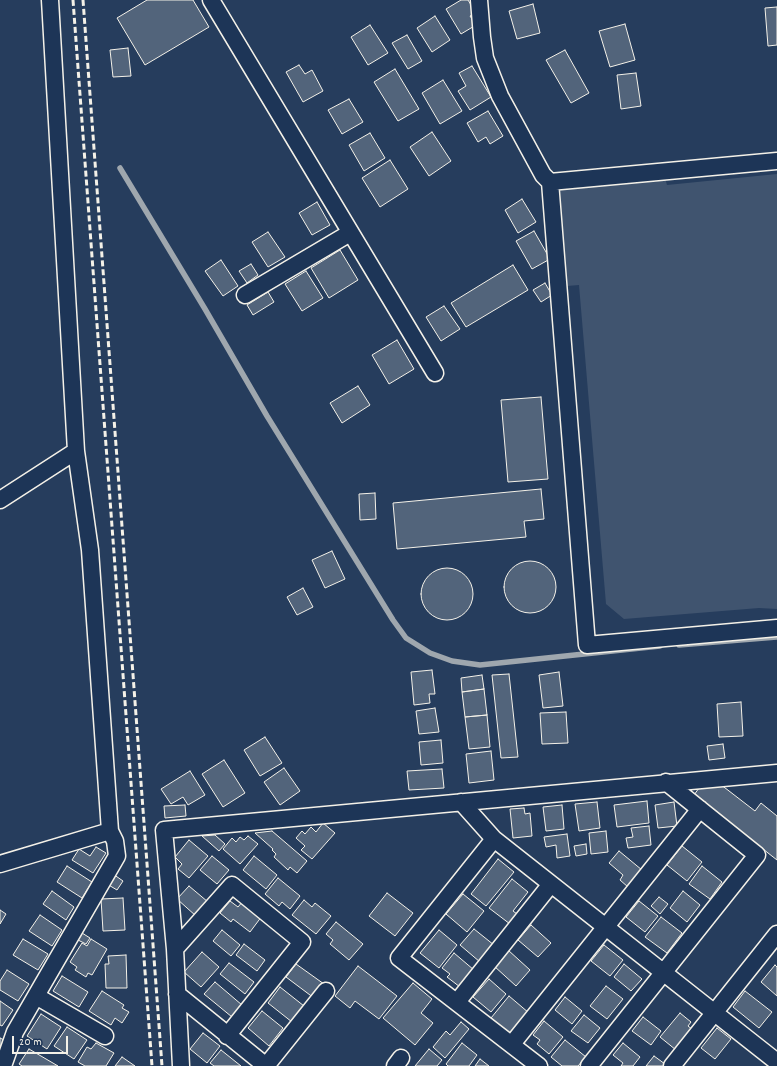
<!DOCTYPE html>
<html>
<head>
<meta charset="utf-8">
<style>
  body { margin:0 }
  #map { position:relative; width:777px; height:1066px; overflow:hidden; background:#263d5d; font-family:Dekko,sans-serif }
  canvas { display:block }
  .scale { position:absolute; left:12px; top:1036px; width:56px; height:18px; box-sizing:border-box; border:2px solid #f4f1e8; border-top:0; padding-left:5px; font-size:12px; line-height:14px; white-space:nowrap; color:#f4f1e8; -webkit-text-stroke:3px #1d3557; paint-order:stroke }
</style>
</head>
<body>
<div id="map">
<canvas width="777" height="1066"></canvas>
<div class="scale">20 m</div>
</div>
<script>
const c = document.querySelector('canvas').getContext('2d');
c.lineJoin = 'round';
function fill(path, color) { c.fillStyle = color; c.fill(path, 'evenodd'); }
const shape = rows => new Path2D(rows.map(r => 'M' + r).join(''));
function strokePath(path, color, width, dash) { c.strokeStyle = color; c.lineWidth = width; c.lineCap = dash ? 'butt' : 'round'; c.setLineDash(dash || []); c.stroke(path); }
fill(shape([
  [777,174,777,609,759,608,624,619,606,604,579,285,567,286,558,192,563,187,665,178,667,185]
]), '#40546f');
strokePath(shape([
  [120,168,205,309,267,416,393,620,406,638,430,653,452,661,480,665,660,646],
  [679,645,777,637]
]), '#9fa7ae', 5.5);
const building = shape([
  [147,0,193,0,209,27,145,65,117,18,147,0],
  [461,0,468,0,476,13,470,16,476,25,461,34,446,9,461,0],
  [533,4,540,33,517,39,509,11,533,4],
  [777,7,777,45,768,46,765,8,777,7],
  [435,16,450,40,432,52,417,28,435,16],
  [625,24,635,60,610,67,599,31,625,24],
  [370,25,388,53,368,65,351,37,370,25],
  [407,35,422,61,408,69,392,43,407,35],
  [128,48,131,76,113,77,110,50,128,48],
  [565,50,589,93,571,103,546,60,565,50],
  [299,65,305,74,312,70,323,91,303,102,286,72,299,65],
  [472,66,491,97,470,110,458,91,466,86,459,73,472,66],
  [395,69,419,109,398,121,374,82,395,69],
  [636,73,641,106,621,109,617,75,636,73],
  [443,80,462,111,440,124,422,93,443,80],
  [349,99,363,122,342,134,328,110,349,99],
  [488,111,503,136,490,144,486,137,478,142,467,123,488,111],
  [432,132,451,161,429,176,410,147,432,132],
  [370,133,385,158,364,171,349,145,370,133],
  [390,160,408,189,380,207,362,178,390,160],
  [522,199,536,222,518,233,505,210,522,199],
  [317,202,330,225,312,235,299,213,317,202],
  [534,231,550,259,532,269,516,241,534,231],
  [268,232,285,257,268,267,252,242,268,232],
  [340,250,358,280,329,298,311,268,340,250],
  [221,260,238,286,223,296,205,271,221,260],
  [251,264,258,275,247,283,239,271,251,264],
  [513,265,528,290,466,327,451,303,513,265],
  [306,271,323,298,302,311,285,284,306,271],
  [545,283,552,295,541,302,533,290,545,283],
  [268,292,274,302,253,315,247,305,268,292],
  [444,306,460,329,441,341,426,317,444,306],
  [397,340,414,369,389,384,372,355,397,340],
  [358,386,370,405,342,423,330,403,358,386],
  [541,397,548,479,508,482,501,400,541,397],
  [541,489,544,519,524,521,526,537,397,549,393,503,541,489],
  [375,493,376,519,360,520,359,494,375,493],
  [332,551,345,579,325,588,312,560,332,551],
  '504 587a26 26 0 1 1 52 0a26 26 0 1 1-52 0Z',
  '421 594a26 26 0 1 1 52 0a26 26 0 1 1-52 0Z',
  [303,588,313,607,297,615,287,597,303,588],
  [432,670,435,694,429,694,430,703,414,705,411,672,432,670],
  [559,672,563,706,543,708,539,675,559,672],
  [509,674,518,757,501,758,492,675,509,674],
  [482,675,484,689,462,692,461,678,482,675],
  [484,689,487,715,465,717,462,692,484,689],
  [741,702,743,736,719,737,717,704,741,702],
  [435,708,439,732,419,734,416,711,435,708],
  [566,712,568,743,542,744,540,713,566,712],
  [487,715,490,747,469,749,465,717,487,715],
  [265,737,282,763,260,776,244,750,265,737],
  [441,740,443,763,421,765,419,742,441,740],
  [723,744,725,758,709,760,707,746,723,744],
  [491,751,494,780,469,783,466,754,491,751],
  [224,760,245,793,223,807,202,774,224,760],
  [284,768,300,791,280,805,264,782,284,768],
  [442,769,444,788,409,790,407,771,442,769],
  [190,771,205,795,188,805,183,797,171,804,161,789,190,771],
  [720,784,755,811,761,803,777,816,777,860,694,795,699,788,720,784],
  [647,801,649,823,617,827,614,805,647,801],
  [597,802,600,828,579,831,575,804,597,802],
  [674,802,677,826,658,828,655,805,674,802],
  [185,805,186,816,165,818,164,806,185,805],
  [562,805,564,829,546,831,543,807,562,805],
  [524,808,525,814,530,813,532,836,513,838,510,809,524,808],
  [323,823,335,833,312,859,301,850,305,846,296,838,302,831,305,834,311,827,316,832,323,823],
  [649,826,651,845,628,848,626,838,633,837,631,828,649,826],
  [272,831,307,861,297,873,290,867,288,870,274,857,276,854,272,850,273,849,255,833,272,831],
  [606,831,608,852,591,854,589,833,606,831],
  [567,834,570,856,557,858,556,845,546,847,544,837,567,834],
  [215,835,225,844,219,851,202,836,215,835],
  [248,836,258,844,240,864,223,849,232,838,236,842,240,837,244,840,248,836],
  [189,840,208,856,189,878,178,869,182,864,175,857,189,840],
  [586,844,587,854,576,856,574,846,586,844],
  [682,846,702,862,687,881,667,865,682,846],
  [96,847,106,853,93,873,72,860,79,849,90,856,96,847],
  [619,851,642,870,628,887,620,880,623,875,609,863,619,851],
  [212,856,229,870,217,884,200,870,212,856],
  [254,856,277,875,266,889,243,870,254,856],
  [498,859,514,872,486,906,471,894,498,859],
  [67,866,92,882,82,898,57,882,67,866],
  [702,866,722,882,710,899,689,884,702,866],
  [113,874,123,881,117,890,107,884,113,874],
  [278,878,300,896,290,909,282,902,279,906,265,894,278,878],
  [512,879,528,892,513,911,517,914,510,924,489,908,512,879],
  [189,886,208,902,196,916,177,899,189,886],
  [52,891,74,907,66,920,43,904,52,891],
  [683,891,700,905,687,922,670,908,683,891],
  [387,893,413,913,395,936,369,916,387,893],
  [463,894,484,911,467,932,446,914,463,894],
  [659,897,668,904,660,914,651,906,659,897],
  [123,898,125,930,103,931,101,899,123,898],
  [304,900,312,907,315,903,331,916,316,934,292,915,304,900],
  [230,901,238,907,243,901,262,916,250,932,233,919,231,922,220,913,230,901],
  [639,901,658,916,645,932,626,917,639,901],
  [0,910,6,914,0,924,0,910],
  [40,915,62,930,52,946,29,931,40,915],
  [661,917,682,933,667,953,645,937,661,917],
  [336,922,363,944,349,960,330,944,333,940,326,934,336,922],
  [531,925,551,943,538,957,518,940,531,925],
  [474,929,494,945,480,962,460,945,474,929],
  [222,930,240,945,231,956,213,941,222,930],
  [439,930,457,945,439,968,420,953,439,930],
  [82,933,90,938,86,944,78,940,82,933],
  [23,939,48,954,38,970,13,955,23,939],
  [91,939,107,949,92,975,88,973,86,977,75,970,77,967,70,962,82,943,87,946,91,939],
  [244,944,265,960,257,971,236,955,244,944],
  [604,945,623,960,610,976,591,961,604,945],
  [508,950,530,970,516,986,494,966,508,950],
  [202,952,219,967,201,987,184,972,202,952],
  [454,953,474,970,460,987,447,977,450,974,442,968,454,953],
  [126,955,127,988,106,988,105,964,109,964,108,956,126,955],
  [229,963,254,982,245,994,220,974,229,963],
  [296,964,324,984,314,998,286,977,296,964],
  [624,964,642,979,631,991,614,977,624,964],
  [775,965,777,967,777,996,761,982,775,965],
  [358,966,397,996,379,1019,355,1001,350,1008,335,996,358,966],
  [7,970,29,984,18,1001,0,990,0,981,7,970],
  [62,976,88,992,79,1007,53,991,62,976],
  [489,979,506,994,491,1012,473,997,489,979],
  [215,982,242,1005,232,1017,204,994,215,982],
  [413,983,432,999,421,1013,433,1023,415,1045,383,1018,413,983],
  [606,986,623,999,607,1019,590,1006,606,986],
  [280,987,304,1006,292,1022,268,1003,280,987],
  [102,991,124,1005,122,1008,129,1012,122,1023,115,1018,111,1025,89,1011,102,991],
  [745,991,772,1012,759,1028,733,1007,745,991],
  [509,996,529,1013,511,1035,491,1018,509,996],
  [565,997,582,1011,572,1024,555,1010,565,997],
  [0,1001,13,1010,2,1026,0,1025,0,1001],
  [262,1011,283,1028,269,1046,248,1028,262,1011],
  [680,1013,691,1022,688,1026,693,1030,676,1050,660,1037,680,1013],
  [41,1014,61,1027,47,1049,27,1036,41,1014],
  [584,1015,600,1028,588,1043,571,1031,584,1015],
  [643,1017,661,1031,651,1045,632,1031,643,1017],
  [544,1021,563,1037,549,1054,537,1044,540,1040,533,1035,544,1021],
  [461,1022,469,1029,445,1058,433,1047,446,1031,450,1035,461,1022],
  [67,1027,87,1040,74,1059,54,1046,67,1027],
  [717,1028,731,1039,715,1059,701,1048,717,1028],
  [203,1033,220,1046,207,1063,190,1049,203,1033],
  [0,1038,4,1040,0,1047,0,1038],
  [565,1040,586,1057,578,1066,562,1066,551,1057,565,1040],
  [96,1043,114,1053,106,1066,85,1066,78,1062,87,1047,91,1049,96,1043],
  [462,1043,477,1055,469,1066,448,1066,446,1064,462,1043],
  [623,1043,640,1057,633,1066,621,1066,623,1063,613,1055,623,1043],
  [29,1049,58,1066,22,1066,19,1064,29,1049],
  [429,1049,442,1060,437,1066,415,1066,429,1049],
  [221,1050,241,1066,214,1066,210,1063,221,1050],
  [654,1056,665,1064,664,1066,646,1066,654,1056],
  [122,1057,135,1066,115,1066,122,1057],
  [480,1059,489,1066,475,1066,480,1059]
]);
fill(building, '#52647b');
strokePath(building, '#f4f1e8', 1);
const minor = shape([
  [211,0,435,373],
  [479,0,482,37,485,58,500,96,543,175,550,182,587,645,777,628],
  [550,182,777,161],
  [245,295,350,233],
  [0,500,76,451],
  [461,802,494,839,777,1062],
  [494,839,399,958,539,1066],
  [0,864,110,831,90,550,76,451,50,0],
  [175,949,232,885,302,942,227,1036],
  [177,994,266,1066],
  [36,996,105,1036],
  [457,1002,551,884],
  [512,1044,700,809],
  [3,1066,15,1032,117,856,115,841,110,831],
  [181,1066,175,949,164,830,777,773],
  [266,1066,326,991],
  [395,1066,401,1058],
  [589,1066,757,855,666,782],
  [672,1066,777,934]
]);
strokePath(minor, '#f4f1e8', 19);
strokePath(minor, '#1d3557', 16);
strokePath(shape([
  [73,0,152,1066],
  [83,0,162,1066]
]), '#f4f1e8', 3, [6, 3]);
</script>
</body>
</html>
